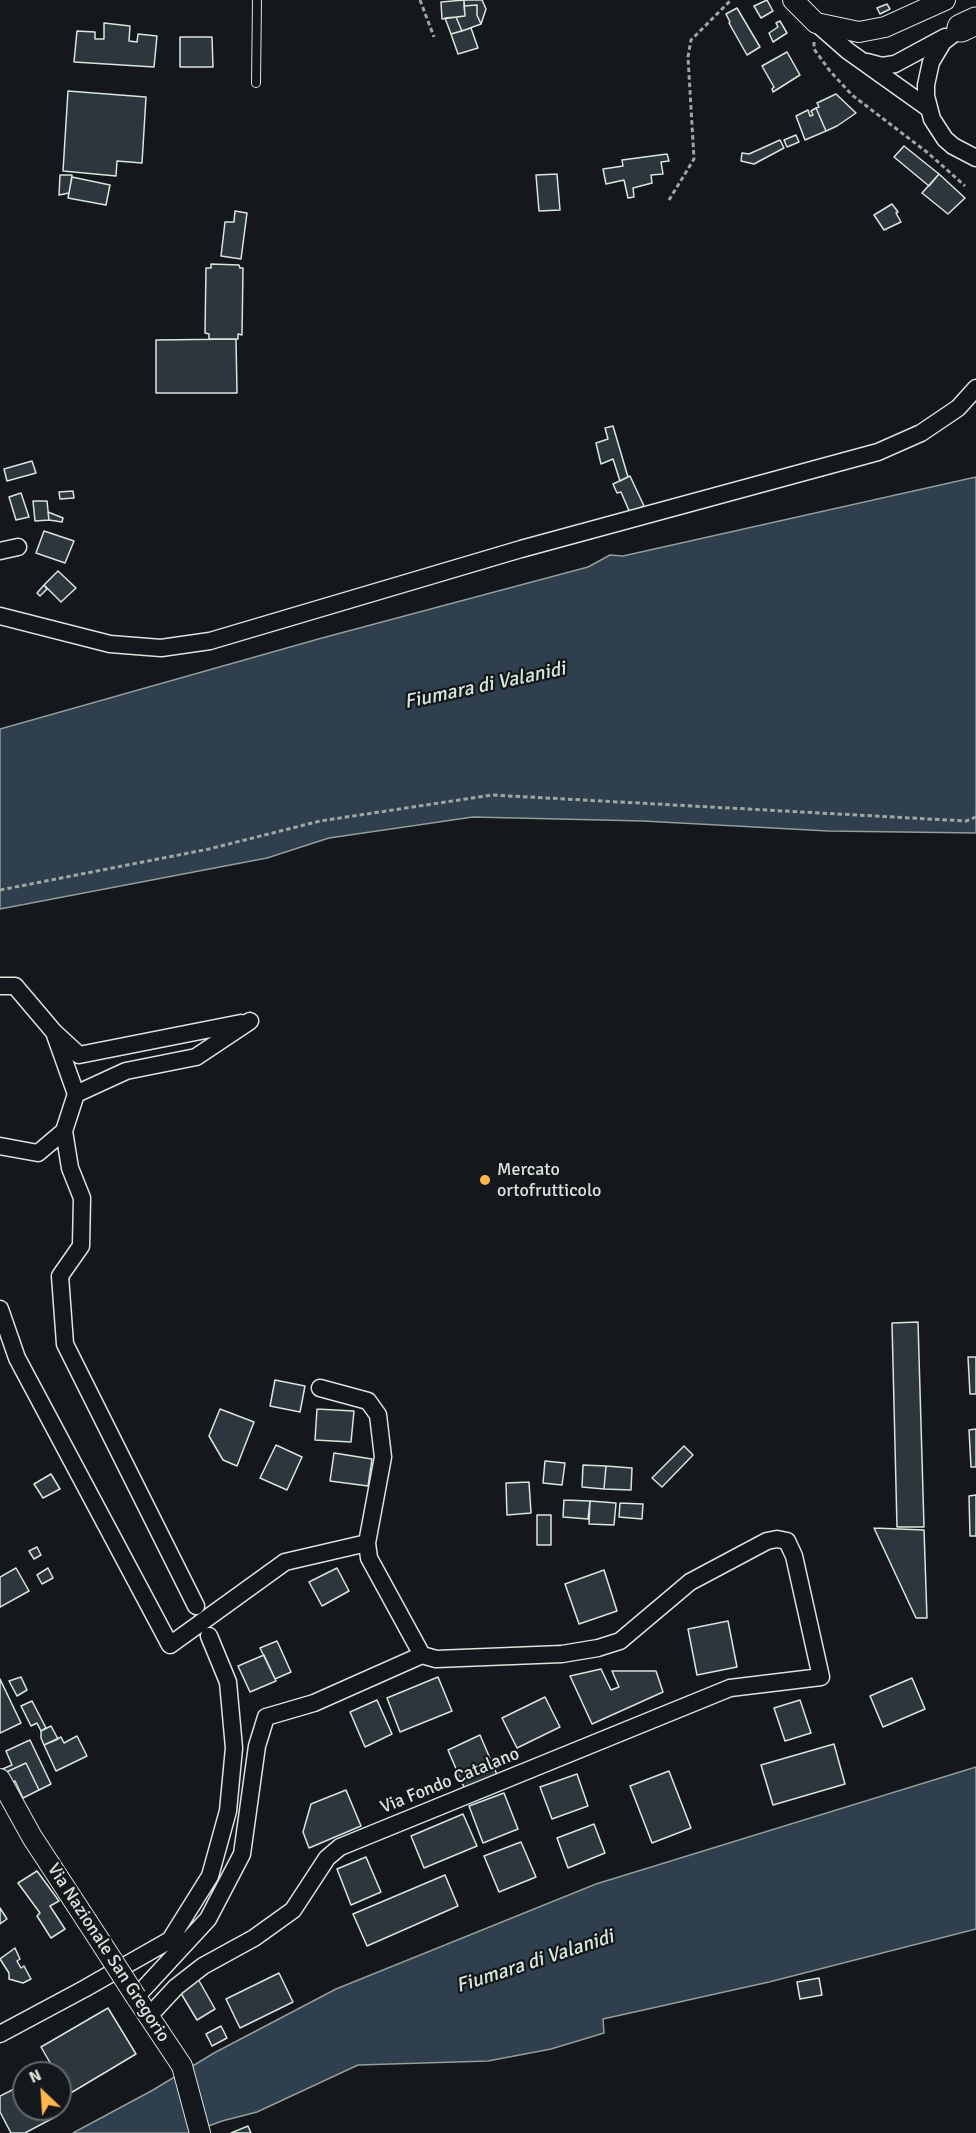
<!DOCTYPE html>
<html>
<head>
<meta charset="utf-8">
<style>
  body { margin:0 }
  #map { position:relative; width:976px; height:2133px; overflow:hidden; background:#14181c; font-family:Signika,sans-serif }
  canvas { display:block }
  .north { position:absolute; left:12px; top:2061px; width:60px; height:60px; box-sizing:border-box; background:#14181c; border:2px solid #626a69; border-radius:50%; rotate:335deg; font-size:16px; font-weight:700; line-height:24px; text-align:center; color:#d8e6dc }
  .north::after { content:''; display:block; margin:auto; width:21px; height:27px; background:#ffb74d; clip-path:polygon(50% 0,100% 100%,50% 72%,0 100%) }
</style>
</head>
<body>
<div id="map">
<canvas width="976" height="2133"></canvas>
<div class="north">N</div>
</div>
<script>
const c = document.querySelector('canvas').getContext('2d');
c.lineJoin = 'round';
function fill(path, color) { c.fillStyle = color; c.fill(path, 'evenodd'); }
const shape = rows => new Path2D(rows.map(r => 'M' + r).join(''));
function strokePath(path, color, width, dash) { c.strokeStyle = color; c.lineWidth = width; c.lineCap = dash ? 'butt' : 'round'; c.setLineDash(dash || []); c.stroke(path); }
function write(font, color, halo, rows, align = 'center') {
  c.font = font + ' Signika,sans-serif'; c.lineWidth = 4.5; c.setLineDash([]); c.textBaseline = 'middle'; c.strokeStyle = halo; c.fillStyle = color; for (const [text, x, y, turn = 0] of rows) {
    c.save(); c.translate(x, y); c.rotate((+turn || 0) * Math.PI / 180); c.textAlign = isNaN(turn) ? turn : align; if (halo) c.strokeText(text, 0, 0); c.fillText(text, 0, 0); c.restore();
  }
}
const water = shape([
  [976,477,976,833,828,831,643,821,473,817,329,838,267,858,0,909,0,729,322,638,588,567,610,555,623,556,976,477],
  [976,1767,976,1929,769,1982,603,2019,604,2033,551,2049,488,2061,358,2065,257,2112,222,2121,190,2133,73,2133,153,2090,214,2053,336,1989,596,1884,976,1767]
]);
fill(water, '#2f3f4d');
strokePath(water, '#939e99', 1.5);
const building = shape([
  [458,0,482,0,486,9,481,24,477,15,477,5,464,6,464,0,458,0],
  [464,0,465,16,442,19,441,2,464,0],
  [767,0,773,11,761,18,754,6,767,0],
  [887,4,890,9,880,14,877,8,887,4],
  [477,5,477,15,481,24,462,31,456,17,465,16,464,6,477,5],
  [737,8,760,47,747,55,729,23,730,22,726,14,737,8],
  [456,17,462,31,451,34,445,18,456,17],
  [780,21,787,33,773,42,769,33,778,27,776,23,780,21],
  [104,23,130,26,129,41,137,42,138,34,157,36,154,67,74,62,77,31,95,32,95,39,104,39,104,23],
  [471,28,478,48,458,54,451,34,471,28],
  [180,37,212,37,213,67,180,67,180,37],
  [787,52,800,75,773,92,772,89,774,87,762,66,787,52],
  [68,91,146,97,142,163,117,161,116,176,63,171,68,91],
  [836,94,856,113,837,126,826,131,816,108,819,107,817,103,836,94],
  [816,108,826,131,805,140,796,116,808,110,810,116,813,115,811,111,816,108],
  [796,135,799,142,787,147,784,140,796,135],
  [780,140,784,148,754,164,741,161,742,153,749,154,780,140],
  [904,146,939,174,929,186,894,157,904,146],
  [667,154,669,161,661,162,663,174,651,175,652,183,633,188,634,197,628,198,624,180,606,184,603,169,623,166,622,160,667,154],
  [557,174,560,210,539,211,536,175,557,174],
  [939,174,965,198,948,214,922,193,939,174],
  [60,175,72,175,69,193,59,195,60,175],
  [72,177,110,185,106,205,68,198,72,177],
  [892,204,898,212,896,213,901,222,884,230,874,215,892,204],
  [235,211,247,213,241,259,221,256,225,222,234,222,235,211],
  [211,264,239,265,240,268,243,268,242,335,238,334,238,339,209,339,209,334,205,333,206,268,211,268,211,264],
  [236,339,237,393,156,393,156,340,236,339],
  [613,426,628,477,620,481,613,459,601,464,596,443,608,439,605,428,613,426],
  [32,461,36,473,7,481,4,469,32,461],
  [630,476,644,506,630,513,621,492,617,493,613,484,630,476],
  [73,491,74,498,60,499,59,492,73,491],
  [21,493,29,517,16,520,9,497,21,493],
  [33,501,47,501,49,520,35,521,33,501],
  [48,512,63,518,62,522,49,520,48,512],
  [44,531,74,541,65,563,36,553,44,531],
  [58,571,76,588,61,602,44,585,58,571],
  [44,585,47,589,40,596,37,593,44,585],
  [918,1322,924,1527,897,1527,892,1323,918,1322],
  [968,1357,976,1357,976,1394,970,1394,968,1357],
  [275,1380,305,1386,300,1412,270,1406,275,1380],
  [220,1409,254,1422,237,1466,223,1460,209,1436,220,1409],
  [317,1409,354,1411,351,1442,315,1440,317,1409],
  [976,1429,976,1467,971,1467,969,1430,976,1429],
  [276,1445,302,1457,287,1490,260,1478,276,1445],
  [684,1446,693,1455,662,1487,652,1478,684,1446],
  [334,1453,372,1459,368,1486,330,1481,334,1453],
  [545,1461,565,1463,562,1485,543,1483,545,1461],
  [583,1465,606,1466,604,1489,582,1487,583,1465],
  [606,1466,632,1468,631,1490,604,1489,606,1466],
  [51,1474,60,1489,43,1498,34,1484,51,1474],
  [529,1482,531,1513,507,1515,506,1483,529,1482],
  [976,1495,976,1536,970,1536,969,1496,976,1495],
  [564,1500,590,1501,588,1519,563,1517,564,1500],
  [590,1501,616,1503,614,1525,589,1524,590,1501],
  [620,1503,643,1504,642,1519,619,1517,620,1503],
  [537,1515,551,1515,551,1545,537,1545,537,1515],
  [874,1528,924,1530,927,1618,916,1618,874,1528],
  [37,1547,41,1555,34,1559,29,1551,37,1547],
  [16,1568,29,1591,0,1607,0,1577,16,1568],
  [48,1568,53,1578,42,1584,37,1575,48,1568],
  [337,1568,349,1591,322,1606,309,1582,337,1568],
  [604,1570,617,1611,579,1624,565,1584,604,1570],
  [728,1621,737,1667,697,1675,688,1629,728,1621],
  [277,1641,291,1672,275,1679,260,1648,277,1641],
  [264,1655,276,1681,250,1692,238,1666,264,1655],
  [601,1669,611,1690,619,1687,612,1671,656,1671,663,1692,592,1724,570,1676,601,1669],
  [21,1677,27,1690,17,1696,9,1681,21,1677],
  [438,1677,452,1711,400,1732,387,1698,438,1677],
  [912,1678,925,1709,883,1727,870,1696,912,1678],
  [0,1679,21,1723,0,1733,0,1679],
  [545,1697,560,1727,517,1748,502,1718,545,1697],
  [377,1700,392,1734,365,1747,350,1712,377,1700],
  [800,1700,811,1733,785,1741,774,1708,800,1700],
  [32,1701,46,1728,41,1731,37,1723,31,1726,21,1706,32,1701],
  [51,1726,58,1739,44,1745,41,1738,41,1731,51,1726],
  [480,1735,498,1777,466,1792,448,1750,480,1735],
  [77,1736,87,1756,56,1771,44,1745,61,1737,64,1743,77,1736],
  [30,1740,51,1784,39,1790,26,1763,2,1774,0,1770,12,1765,6,1751,30,1740],
  [834,1744,845,1784,773,1805,761,1765,834,1744],
  [26,1763,39,1790,23,1798,15,1781,8,1784,2,1774,26,1763],
  [669,1771,691,1828,652,1843,630,1786,669,1771],
  [577,1774,588,1806,552,1819,540,1787,577,1774],
  [346,1790,361,1826,309,1848,303,1832,311,1804,346,1790],
  [504,1793,518,1829,483,1843,469,1806,504,1793],
  [463,1814,477,1846,424,1868,411,1836,463,1814],
  [594,1824,605,1853,568,1868,557,1838,594,1824],
  [521,1842,536,1877,499,1892,484,1856,521,1842],
  [366,1857,381,1892,351,1905,337,1869,366,1857],
  [37,1871,59,1901,50,1906,65,1929,51,1938,37,1916,40,1913,18,1883,37,1871],
  [445,1875,458,1906,367,1946,353,1914,445,1875],
  [0,1908,7,1919,0,1924,0,1908],
  [15,1948,20,1959,17,1961,21,1968,24,1966,31,1979,23,1983,9,1979,9,1973,0,1959,15,1948],
  [279,1973,293,2002,240,2028,226,1999,279,1973],
  [819,1978,822,1995,800,1999,797,1982,819,1978],
  [198,1979,215,2009,197,2020,179,1990,198,1979],
  [108,2008,136,2054,69,2094,60,2080,60,2073,56,2073,41,2047,108,2008],
  [221,2026,227,2038,212,2046,206,2034,221,2026],
  [24,2084,24,2109,53,2109,57,2116,25,2133,11,2133,0,2112,0,2096,24,2084],
  [248,2126,251,2133,231,2133,248,2126]
]);
fill(building, '#2c363c');
strokePath(building, '#d8e6dc', 1.5);
const service = shape([
  [256,83,257,0]
]);
const minor = shape([
  [816,23,848,51,928,108],
  [961,28,943,42,931,62,926,85,926,96,932,119,945,139,953,146,976,158],
  [867,62,882,66,895,64,945,37],
  [0,551,18,547],
  [0,616,110,644,161,648,210,641,521,549,878,452,921,433,958,408,976,388],
  [0,986,15,986,54,1032,79,1055,241,1023],
  [55,1035,76,1094],
  [64,1131,70,1168,82,1198,81,1246,60,1276,65,1344,196,1606],
  [0,1146,38,1153,64,1131,76,1094,126,1071,196,1057,250,1021],
  [0,1309,17,1358,170,1645,285,1562,367,1543],
  [136,1997,208,1919,242,1854,257,1746,266,1717,314,1703,422,1655],
  [149,2016,176,1987,203,1966,254,1938,293,1910,327,1858,340,1847,730,1688,821,1677,794,1556,787,1541,777,1539,767,1541,690,1582,620,1641,598,1648,562,1654,436,1659,422,1655,369,1558,367,1543,383,1457,378,1415,368,1401,320,1388],
  [0,2034,84,1989,170,1940,210,1876,228,1811,234,1748,228,1682,209,1636]
]);
const tertiary = shape([
  [793,0,816,23,859,32,885,27,945,0],
  [0,1779,32,1837,98,1938],
  [136,1997,182,2066,200,2133]
]);
const trunk = shape([
  [961,28,976,21]
]);
strokePath(service, '#d8e6dc', 10);
strokePath(minor, '#d8e6dc', 19);
strokePath(tertiary, '#d8e6dc', 22);
strokePath(trunk, '#d8e6dc', 29);
strokePath(shape([
  [420,0,434,37],
  [814,42,814,49,830,71,852,95,928,153,965,186],
  [669,200,694,159,688,57,691,40,731,0],
  [0,890,209,849,320,821,492,795,966,821,976,817]
]), '#9da8a2', 3, [4.5, 3]);
strokePath(service, '#14181c', 8);
strokePath(minor, '#14181c', 16);
strokePath(tertiary, '#14181c', 20);
strokePath(trunk, '#14181c', 27);
const tertiaryBridge = shape([
  [98,1938,136,1997]
]);
strokePath(tertiaryBridge, '#d8e6dc', 22, []);
strokePath(tertiaryBridge, '#14181c', 20);
for (const [x, y, r, color] of [
  [485,1180,6,"#ffb74d"]
]) { const dot = new Path2D(); dot.arc(x, y, r, 0, 2 * Math.PI); c.fillStyle = color; c.fill(dot); strokePath(dot, '#14181c', 2); }
write('18px', '#d8e6dc', '#14181c', [
  ["Mercato",497,1170],
  ["ortofrutticolo",497,1191]
], 'left');
write('18px', '#d8e6dc', '#14181c', [
  ["Via Fondo Catalano",450,1781,-22],
  ["Via Nazionale San Gregorio",108,1953,57]
]);
write('italic 20px', '#d8e6dc', '#14181c', [
  ["Fiumara di Valanidi",485,686,-12],
  ["Fiumara di Valanidi",535,1962,-18]
]);
</script>
</body>
</html>
